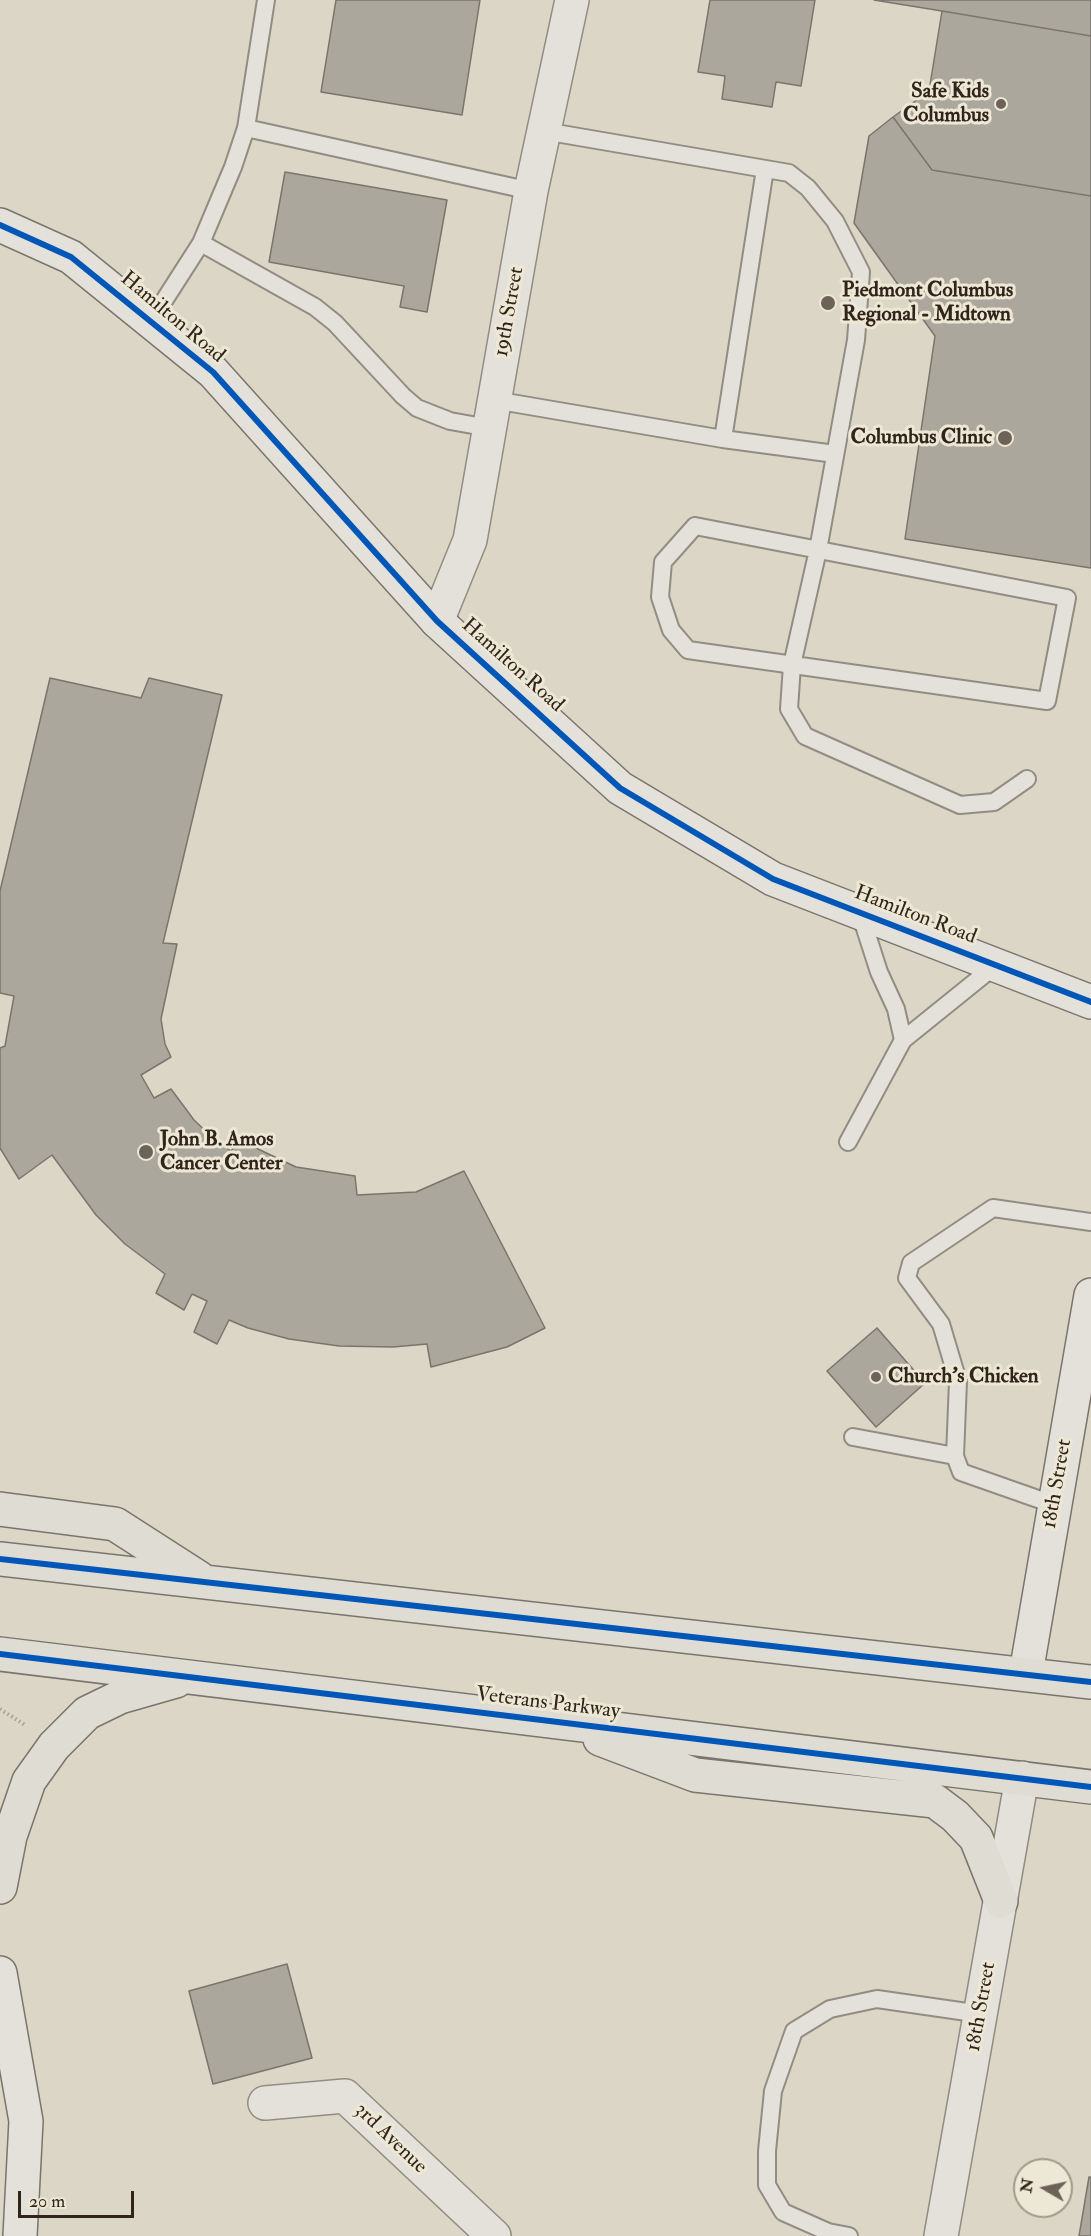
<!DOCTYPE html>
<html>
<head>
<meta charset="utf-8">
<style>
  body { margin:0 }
  #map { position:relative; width:1091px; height:2236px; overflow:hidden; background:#dcd6c7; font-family:"IM FELL Double Pica",serif }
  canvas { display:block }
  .north { position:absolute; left:1013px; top:2158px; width:60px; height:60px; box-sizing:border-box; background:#ede7d5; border:2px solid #a2998b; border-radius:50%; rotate:279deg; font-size:16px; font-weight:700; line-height:24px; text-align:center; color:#31241b }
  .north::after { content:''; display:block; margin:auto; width:21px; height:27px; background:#6d6257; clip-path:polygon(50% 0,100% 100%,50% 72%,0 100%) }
  .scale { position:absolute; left:18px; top:2191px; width:116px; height:27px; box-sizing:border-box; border:3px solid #31241b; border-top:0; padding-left:8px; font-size:18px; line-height:21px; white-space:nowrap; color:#31241b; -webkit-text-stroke:4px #ede7d5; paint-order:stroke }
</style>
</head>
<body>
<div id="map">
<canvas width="1091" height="2236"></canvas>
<div class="north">N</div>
<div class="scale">20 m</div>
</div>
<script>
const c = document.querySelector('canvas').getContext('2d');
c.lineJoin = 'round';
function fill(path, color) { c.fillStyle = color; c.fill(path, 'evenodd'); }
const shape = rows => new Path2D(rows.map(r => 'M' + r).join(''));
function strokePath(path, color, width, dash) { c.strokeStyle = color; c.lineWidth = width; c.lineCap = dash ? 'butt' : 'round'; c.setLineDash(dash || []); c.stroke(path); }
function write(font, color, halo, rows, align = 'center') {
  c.font = font + ' "IM FELL Double Pica",serif'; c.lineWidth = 6; c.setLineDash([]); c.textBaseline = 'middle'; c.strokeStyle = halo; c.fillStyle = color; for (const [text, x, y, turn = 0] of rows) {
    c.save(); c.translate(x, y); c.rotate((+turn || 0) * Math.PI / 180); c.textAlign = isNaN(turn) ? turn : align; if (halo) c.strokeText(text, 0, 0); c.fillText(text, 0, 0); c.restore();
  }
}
const building = shape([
  [336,0,480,0,462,115,321,92,336,0],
  [710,0,815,0,801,86,776,82,772,107,722,99,725,76,698,72,710,0],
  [874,0,1091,0,1091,36,942,11,874,0],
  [942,11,1091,36,1091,196,932,170,893,117,929,91,942,11],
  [893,117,932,170,1091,196,1091,568,905,539,935,336,854,223,869,136,893,117],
  [285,172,447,200,427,312,400,307,404,286,269,262,285,172],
  [50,678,141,698,149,678,222,695,163,943,177,944,161,1019,165,1044,171,1057,141,1075,154,1098,171,1089,194,1120,216,1141,231,1151,239,1140,296,1167,355,1176,357,1195,416,1192,464,1171,545,1328,507,1347,431,1367,427,1344,393,1347,339,1346,289,1339,248,1328,229,1320,217,1344,194,1332,207,1301,192,1294,184,1310,156,1293,165,1274,125,1244,96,1215,52,1155,19,1179,0,1148,0,1048,5,1046,14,996,0,993,0,891,50,678],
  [877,1328,925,1383,876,1427,827,1371,877,1328],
  [287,1964,312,2058,213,2084,189,1991,287,1964],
  [1089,2177,1091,2177,1091,2236,1079,2236,1089,2177]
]);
fill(building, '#aca79d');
strokePath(building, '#7a756c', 1.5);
const lane = shape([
  [246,128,531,191],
  [544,131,789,173,808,188,835,221,861,272,856,340,818,550,792,665,789,709,805,736,960,805,994,802,1027,779],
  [201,243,315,307,335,323,403,396,417,408,450,421,489,428],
  [151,321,201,243,233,167,246,128,266,0],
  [494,400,723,439,835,454],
  [723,439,765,169],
  [695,526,1067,598,1047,701,688,650,671,630,660,597,663,562,695,526],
  [860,913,879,972,896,1009,903,1040],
  [848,1142,903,1040,996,965],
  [853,1437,955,1456],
  [1055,1505,961,1472,955,1456,958,1381,941,1324,907,1278,911,1263,993,1208,1091,1222],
  [849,2236,828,2232,783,2212,767,2185,767,2151,773,2091,794,2031,830,2009,877,1999,981,2014]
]);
const street = shape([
  [437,621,470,540,531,191,572,0],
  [265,2103,345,2096,494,2236],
  [941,2236,1022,1778]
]);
const secondary = shape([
  [0,225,71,257,213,372,437,621,620,788,773,879,1091,1002],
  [1026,1673,1091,1295],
  [0,1973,26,2121,20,2236]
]);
const primary = shape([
  [0,1509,115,1524,199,1578],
  [0,1559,1091,1682],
  [0,1654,1091,1787],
  [600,1739,695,1775,935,1801,955,1816,976,1838,1001,1901],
  [0,1887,10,1836,29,1781,54,1746,87,1713,120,1697,176,1681]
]);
strokePath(lane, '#928d83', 20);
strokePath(street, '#928d83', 36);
strokePath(secondary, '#7a756c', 36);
strokePath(primary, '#7a756c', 36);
strokePath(shape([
  [0,1709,25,1725]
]), '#a5a09a', 4, [1.5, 3]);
strokePath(lane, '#e4e1da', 16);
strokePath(street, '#e4e1da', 33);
strokePath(secondary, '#e4e1da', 33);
strokePath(primary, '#dfdcd3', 33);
strokePath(shape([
  [0,225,71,257,213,372,437,621,620,788,773,879,1091,1002],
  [0,1559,1091,1682],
  [0,1654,1091,1787]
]), '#0057b8', 6);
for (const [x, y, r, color] of [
  [1001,104,6,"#6d6257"],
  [828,303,8,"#6d6257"],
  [1005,438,8,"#6d6257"],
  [146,1152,8,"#6d6257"],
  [876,1377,6,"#6d6257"]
]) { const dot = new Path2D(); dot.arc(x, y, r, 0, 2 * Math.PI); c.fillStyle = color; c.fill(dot); strokePath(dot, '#ede7d5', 2); }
write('bold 21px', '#31241b', '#ede7d5', [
  ["Safe Kids",989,92,"right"],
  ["Columbus",989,116,"right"],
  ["Piedmont Columbus",842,291],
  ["Regional - Midtown",842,315],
  ["Columbus Clinic",992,438,"right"],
  ["John B. Amos",160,1140],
  ["Cancer Center",160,1164],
  ["Church's Chicken",888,1377]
], 'left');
write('21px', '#31241b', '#ede7d5', [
  ["19th Street",510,312,-80],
  ["Hamilton Road",172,318,40],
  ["Hamilton Road",512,666,42],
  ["Hamilton Road",915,916,21],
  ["18th Street",1058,1484,-80],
  ["Veterans Parkway",548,1704,7],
  ["18th Street",982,2007,-80],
  ["3rd Avenue",390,2139,44]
]);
</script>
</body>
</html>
